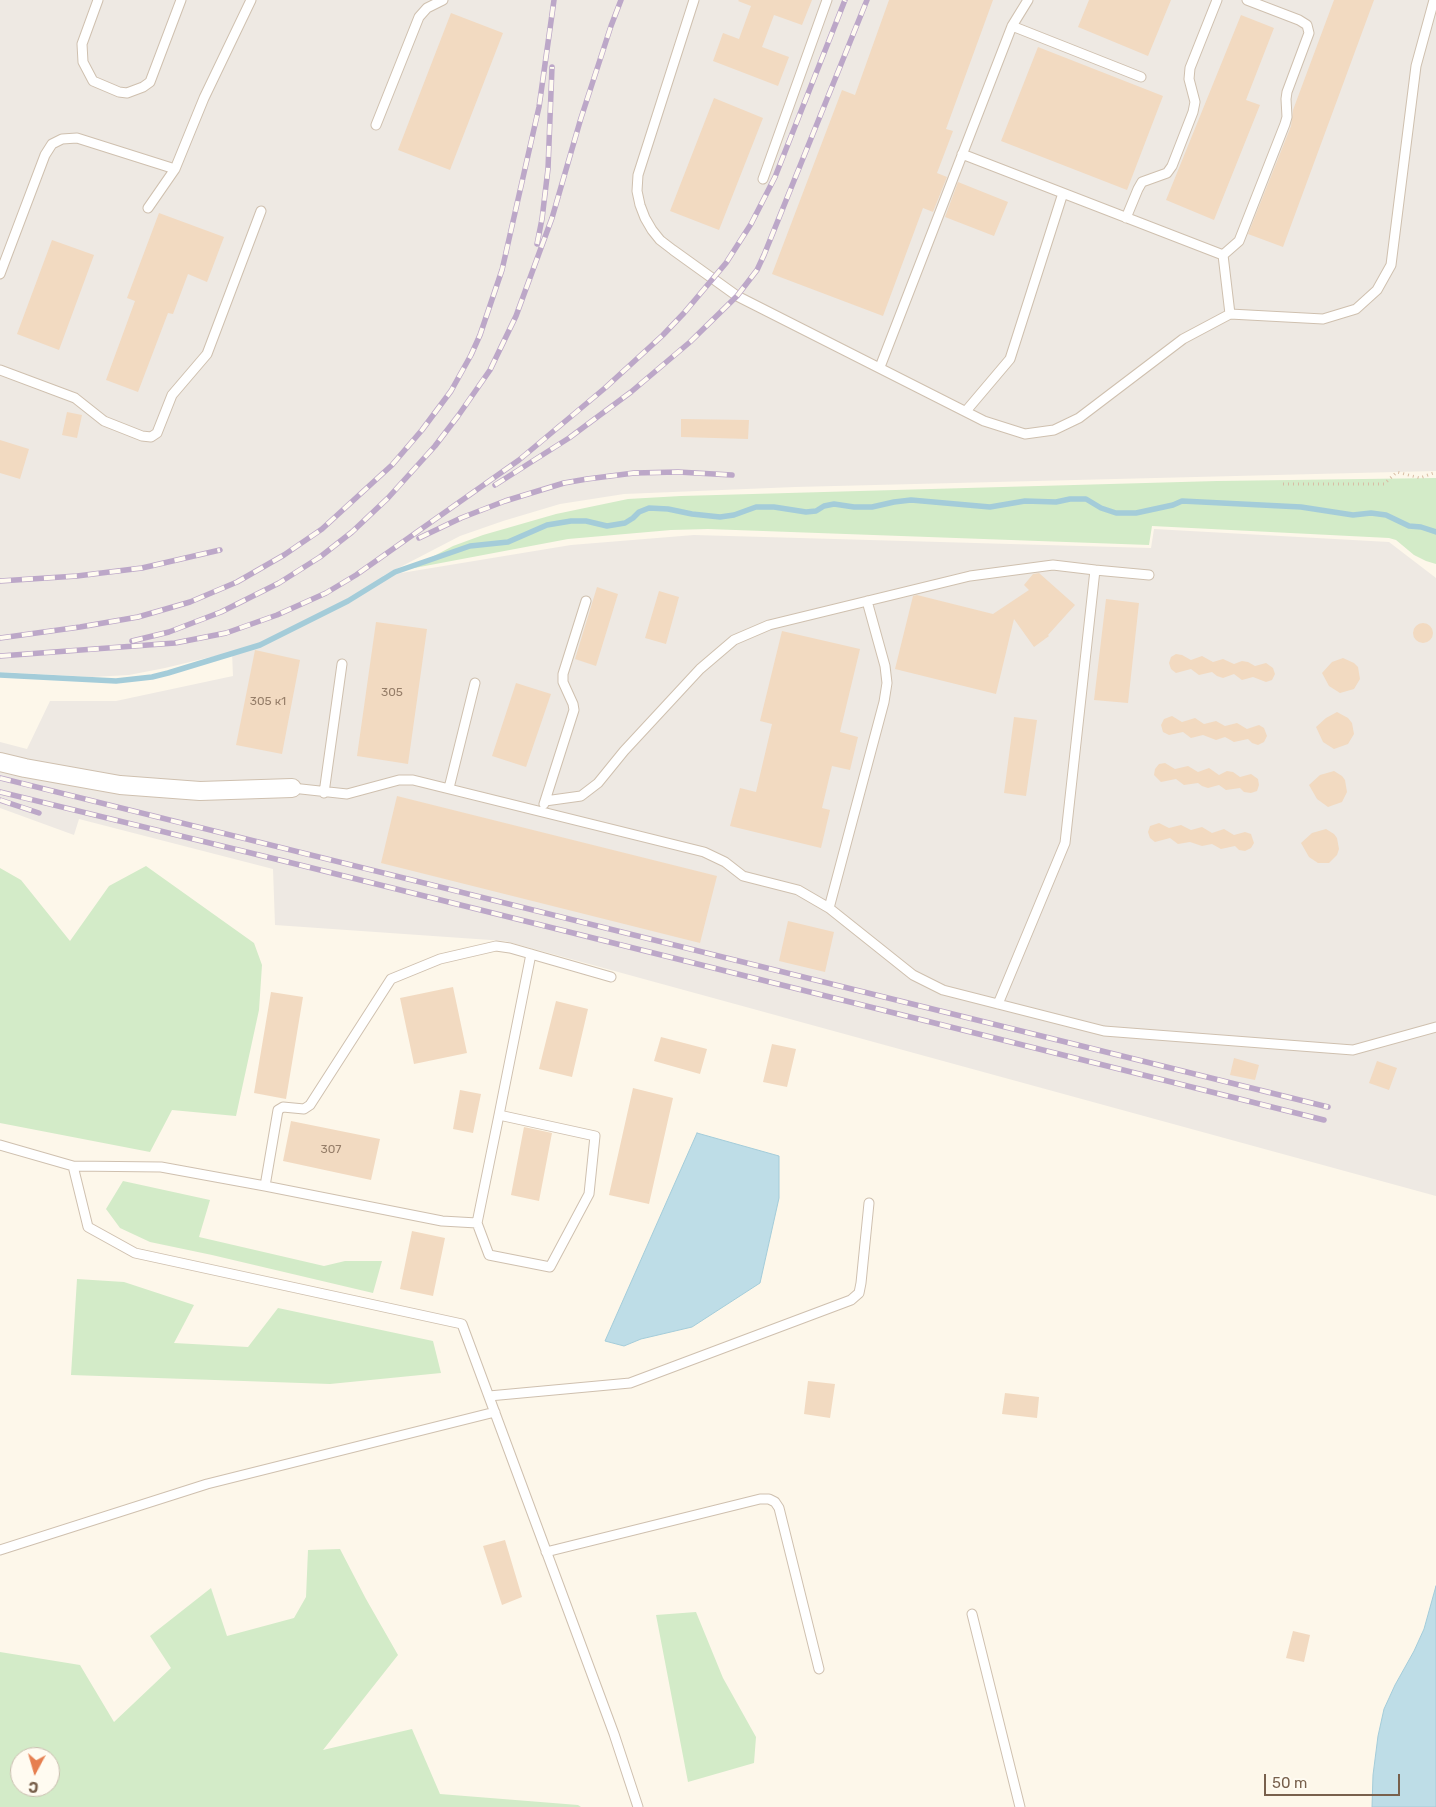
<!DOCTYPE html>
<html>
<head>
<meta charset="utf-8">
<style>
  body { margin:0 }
  #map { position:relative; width:1436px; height:1807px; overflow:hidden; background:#fdf7ea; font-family:Rubik,sans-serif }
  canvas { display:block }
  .north { position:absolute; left:10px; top:1747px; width:50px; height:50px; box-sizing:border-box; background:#fffbf1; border:1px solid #c9bdaf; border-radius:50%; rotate:186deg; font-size:14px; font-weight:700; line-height:20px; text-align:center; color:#78604c }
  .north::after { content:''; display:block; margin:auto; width:18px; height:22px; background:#e67f50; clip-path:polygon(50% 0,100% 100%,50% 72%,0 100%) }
  .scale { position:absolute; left:1264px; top:1774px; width:136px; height:22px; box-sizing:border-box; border:2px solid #78604c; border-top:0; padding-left:6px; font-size:15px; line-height:18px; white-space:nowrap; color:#78604c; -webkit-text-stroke:4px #fffbf1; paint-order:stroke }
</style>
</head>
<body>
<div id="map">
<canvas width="1436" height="1807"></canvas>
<div class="north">С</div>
<div class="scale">50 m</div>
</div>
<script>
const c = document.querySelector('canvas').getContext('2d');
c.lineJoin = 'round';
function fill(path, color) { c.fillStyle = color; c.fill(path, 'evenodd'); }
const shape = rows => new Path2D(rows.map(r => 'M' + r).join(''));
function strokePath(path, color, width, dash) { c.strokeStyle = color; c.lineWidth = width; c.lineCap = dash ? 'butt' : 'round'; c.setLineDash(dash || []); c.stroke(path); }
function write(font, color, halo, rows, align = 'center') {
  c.font = font + ' Rubik,sans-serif'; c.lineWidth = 4.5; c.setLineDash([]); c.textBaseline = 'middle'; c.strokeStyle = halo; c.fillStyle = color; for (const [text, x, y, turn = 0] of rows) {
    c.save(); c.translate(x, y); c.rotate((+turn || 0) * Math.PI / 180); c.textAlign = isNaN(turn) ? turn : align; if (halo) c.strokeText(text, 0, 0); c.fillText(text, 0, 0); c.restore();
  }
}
fill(shape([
  [0,0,1436,0,1436,471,795,487,624,494,560,504,503,521,460,536,383,576,571,545,694,535,1151,548,1154,529,1389,542,1436,578,1436,1196,505,941,275,925,273,869,79,819,74,835,0,808,0,742,27,749,50,701,116,701,233,676,232,652,165,668,129,675,92,677,0,672]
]), '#eee9e3');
fill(shape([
  [1436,478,1436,564,1426,561,1414,555,1396,540,1389,538,1152,526,1149,545,708,529,671,530,568,539,409,569,453,546,483,535,556,514,628,499,681,496,1217,481],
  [146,866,254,943,262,965,259,1010,236,1116,172,1110,150,1152,0,1123,0,868,21,880,70,941,109,886],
  [123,1181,210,1200,199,1237,324,1266,345,1261,382,1261,373,1293,212,1255,150,1242,120,1228,106,1209],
  [77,1279,124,1282,194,1305,174,1343,248,1347,278,1308,433,1341,441,1373,330,1384,71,1375],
  [340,1549,366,1599,398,1655,323,1750,412,1729,440,1794,578,1805,581,1807,0,1807,0,1652,80,1665,114,1722,171,1668,150,1636,211,1588,227,1636,294,1618,306,1597,308,1550],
  [20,1757,50,1757,50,1787,20,1787],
  [696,1612,723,1678,756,1737,754,1763,688,1782,656,1615]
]), '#d3ebc8');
const water = shape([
  [697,1133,779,1156,779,1198,760,1283,692,1327,641,1339,624,1346,605,1341,697,1133],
  [1436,1586,1436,1807,1372,1807,1373,1775,1378,1736,1384,1709,1395,1685,1414,1651,1424,1629,1436,1586]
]);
fill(water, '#bedde7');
strokePath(water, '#a4ccd9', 1);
strokePath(shape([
  [0,675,116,681,152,677,168,673,260,645,348,601,395,572,470,546,508,542,547,525,571,521,586,521,607,526,625,523,633,518,639,512,649,508,668,509,692,514,720,517,734,515,756,507,774,507,806,512,816,511,824,506,834,504,854,507,872,507,894,502,911,500,990,507,1025,501,1056,502,1070,499,1086,499,1101,508,1116,513,1136,513,1173,505,1182,501,1301,507,1353,515,1371,513,1386,515,1409,526,1421,527,1436,532]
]), '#a4ccd9', 5.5);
fill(shape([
  [739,0,812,0,802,25,774,15,762,47,789,57,778,86,713,61,723,33,739,39,751,6,738,1],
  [889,0,993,0,946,129,953,131,937,173,947,177,933,212,923,208,883,316,772,274,842,90,855,95],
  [1089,0,1171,0,1148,56,1078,27],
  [1334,0,1374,0,1283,247,1248,234,1291,126,1293,110],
  [451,13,503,33,450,170,398,150],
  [1241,15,1274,28,1246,100,1260,105,1214,220,1166,200],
  [1038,47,1163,96,1127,190,1001,141],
  [714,98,763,118,719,230,670,211],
  [958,182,1008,202,994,236,945,217],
  [159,213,224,237,207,282,188,274,173,314,168,313,138,392,106,380,135,301,127,298],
  [52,240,94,255,59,350,17,334],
  [67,412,82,415,77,438,62,435],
  [681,419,749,420,748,439,681,437],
  [0,440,29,449,20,479,0,473],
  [1039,573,1075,605,1048,635,1049,636,1034,647,1014,619,996,694,895,669,913,596,917,595,993,614,1029,590,1024,585,1033,574],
  [597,587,618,594,596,666,575,659],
  [659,591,679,597,666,644,645,638],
  [1106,599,1139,603,1128,703,1094,700],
  [376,622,427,629,408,764,357,756],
  '1413 633a10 10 0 1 1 20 0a10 10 0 1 1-20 0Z',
  [782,631,860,649,840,732,858,737,850,770,832,766,822,808,830,810,821,848,730,826,740,788,756,792,772,724,760,721],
  [255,650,300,660,282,754,236,745],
  [1176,654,1182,655,1191,660,1202,656,1213,662,1223,659,1234,664,1242,661,1248,662,1255,666,1266,663,1273,668,1275,674,1272,680,1266,682,1253,677,1242,680,1234,674,1223,678,1217,676,1212,672,1199,675,1191,669,1176,673,1171,669,1169,663,1171,657],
  [1343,658,1354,663,1358,667,1360,679,1354,689,1340,693,1329,686,1322,673,1332,662],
  [516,683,551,694,526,767,492,756],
  [1337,712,1348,718,1352,723,1354,734,1348,744,1334,749,1323,742,1316,727,1326,718],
  [1172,716,1182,722,1195,718,1204,724,1216,721,1225,726,1237,723,1247,729,1259,725,1264,728,1267,736,1264,742,1258,745,1252,743,1248,739,1234,742,1225,737,1216,740,1203,735,1191,738,1183,732,1169,735,1163,732,1161,725,1164,719],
  [1014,717,1037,720,1026,796,1004,793],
  [1165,763,1175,769,1188,766,1198,772,1209,768,1219,775,1227,771,1233,772,1240,777,1251,774,1258,779,1259,785,1257,791,1251,793,1244,792,1240,788,1226,790,1219,785,1208,788,1202,786,1198,783,1184,785,1176,779,1161,782,1154,775,1155,769,1159,764],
  [1334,771,1342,776,1345,780,1347,792,1342,802,1328,807,1317,799,1309,785,1320,775],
  [397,796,717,876,700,943,381,863],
  [1159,823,1169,828,1181,825,1191,830,1202,827,1212,833,1224,829,1234,835,1245,832,1251,834,1254,843,1251,848,1245,851,1239,850,1235,846,1221,849,1212,844,1202,846,1190,842,1178,844,1170,838,1155,842,1150,838,1148,832,1150,826],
  [1326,829,1334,834,1337,838,1339,849,1337,855,1329,863,1318,863,1309,857,1301,843,1312,833],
  [788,921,834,932,825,972,779,961],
  [453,987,467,1053,414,1064,400,998],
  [271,992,303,997,286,1099,254,1093],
  [556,1001,588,1009,572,1077,539,1069],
  [661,1037,707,1049,700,1074,654,1061],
  [772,1044,796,1049,787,1087,763,1082],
  [1234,1058,1259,1065,1255,1080,1230,1075],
  [1377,1061,1397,1068,1389,1090,1369,1083],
  [633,1088,673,1098,649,1204,609,1195],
  [460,1090,481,1094,473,1133,453,1129],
  [291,1121,380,1139,371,1180,283,1161],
  [524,1127,552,1133,539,1201,511,1195],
  [412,1231,445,1238,433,1296,400,1289],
  [808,1381,835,1384,830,1418,804,1414],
  [1005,1393,1039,1397,1037,1418,1002,1414],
  [505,1540,522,1597,502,1605,483,1546],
  [1293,1631,1310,1635,1304,1662,1286,1658]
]), '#f2dac1');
const lane = shape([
  [98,0,82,44,83,62,93,81,119,92,127,93,143,87,150,82,181,0],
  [694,0,638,175,637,191,640,205,645,218,652,230,660,240,673,250,737,296,984,421,1025,434,1054,430,1079,418,1183,339,1230,314,1323,319,1356,309,1377,290,1391,265,1416,66,1434,0],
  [1012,26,1141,77],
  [376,125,419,17,427,8,443,0],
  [962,154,1223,255,1230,314],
  [763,179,827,0],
  [148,208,175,169,204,98,251,0],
  [1126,218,1138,189,1142,182,1167,173,1172,166,1193,112,1195,102,1189,79,1190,68,1217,0],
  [1223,255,1239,241,1285,124,1287,117,1286,99,1287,92,1309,33,1307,25,1299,20,1247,0],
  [0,274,45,155,52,144,62,139,77,138,175,169],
  [880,367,1012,26,1028,0],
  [0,370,75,398,104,421,142,436,151,437,157,433,172,395,207,354,261,211],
  [966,411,1010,359,1063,193],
  [1095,570,1149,575],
  [292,788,347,794,399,780,413,780,704,852,725,862,743,876,798,890,829,908,913,975,943,990,1104,1031,1353,1050,1436,1027],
  [449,788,475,683],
  [324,793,342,664],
  [545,801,581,796,598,783,624,751,700,669,734,640,769,625,970,576,1053,565,1095,570,1065,843,998,1004],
  [544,804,574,710,573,704,563,682,563,674,586,601],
  [829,908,884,702,887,683,885,666,867,601],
  [499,1115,595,1136,589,1194,550,1267,489,1255,477,1223,499,1115,531,954],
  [0,1145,73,1166,161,1167,265,1186,442,1221,477,1223],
  [73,1166,88,1227,135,1253,462,1324,614,1734,638,1807],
  [265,1186,278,1110,283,1107,304,1109,310,1105,391,979,440,959,496,946,510,948,611,977],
  [489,1396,630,1383,851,1300,859,1293,861,1283,869,1203],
  [0,1550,207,1484,495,1412],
  [546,1552,760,1499,769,1499,775,1502,779,1508,819,1669],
  [972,1614,1020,1807]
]);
const street = shape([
  [0,762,25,768,120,785,200,791,292,788]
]);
strokePath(lane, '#cfc0af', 11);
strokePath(street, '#cfc0af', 20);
strokePath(shape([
  [1283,484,1384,484,1397,472,1420,478,1436,472]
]), '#d8bda4', 3, [1, 4]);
strokePath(lane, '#fff', 9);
strokePath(street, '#fff', 18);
const rail = shape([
  [537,244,542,219,548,169,552,67],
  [495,485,569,438,631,392,690,342,737,296,757,270,764,255,867,0],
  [419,538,461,518,505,501,564,483,587,479,634,473,678,472,732,475],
  [0,581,77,576,142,568,220,550],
  [0,638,80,627,138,617,190,602,237,582,284,555,322,529,392,465,422,430,451,391,471,355,480,335,502,270,539,107,554,0],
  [132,641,169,632,221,612,279,583,320,557,352,532,388,498,435,446,458,416,490,370,516,316,552,218,581,118,611,26,621,0],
  [0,656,175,643,226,633,277,615,326,593,356,575,519,460,605,388,663,335,684,313,726,263,751,224,775,177,845,0],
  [0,778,1328,1107],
  [0,792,300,865,1324,1120],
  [0,800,39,813]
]);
strokePath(rail, '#bca7c8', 5.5);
strokePath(rail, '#fffbf1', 4, [11]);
write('12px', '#967e69', null, [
  ["305",392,693],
  ["305 к1",268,702],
  ["307",331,1150]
]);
</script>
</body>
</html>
